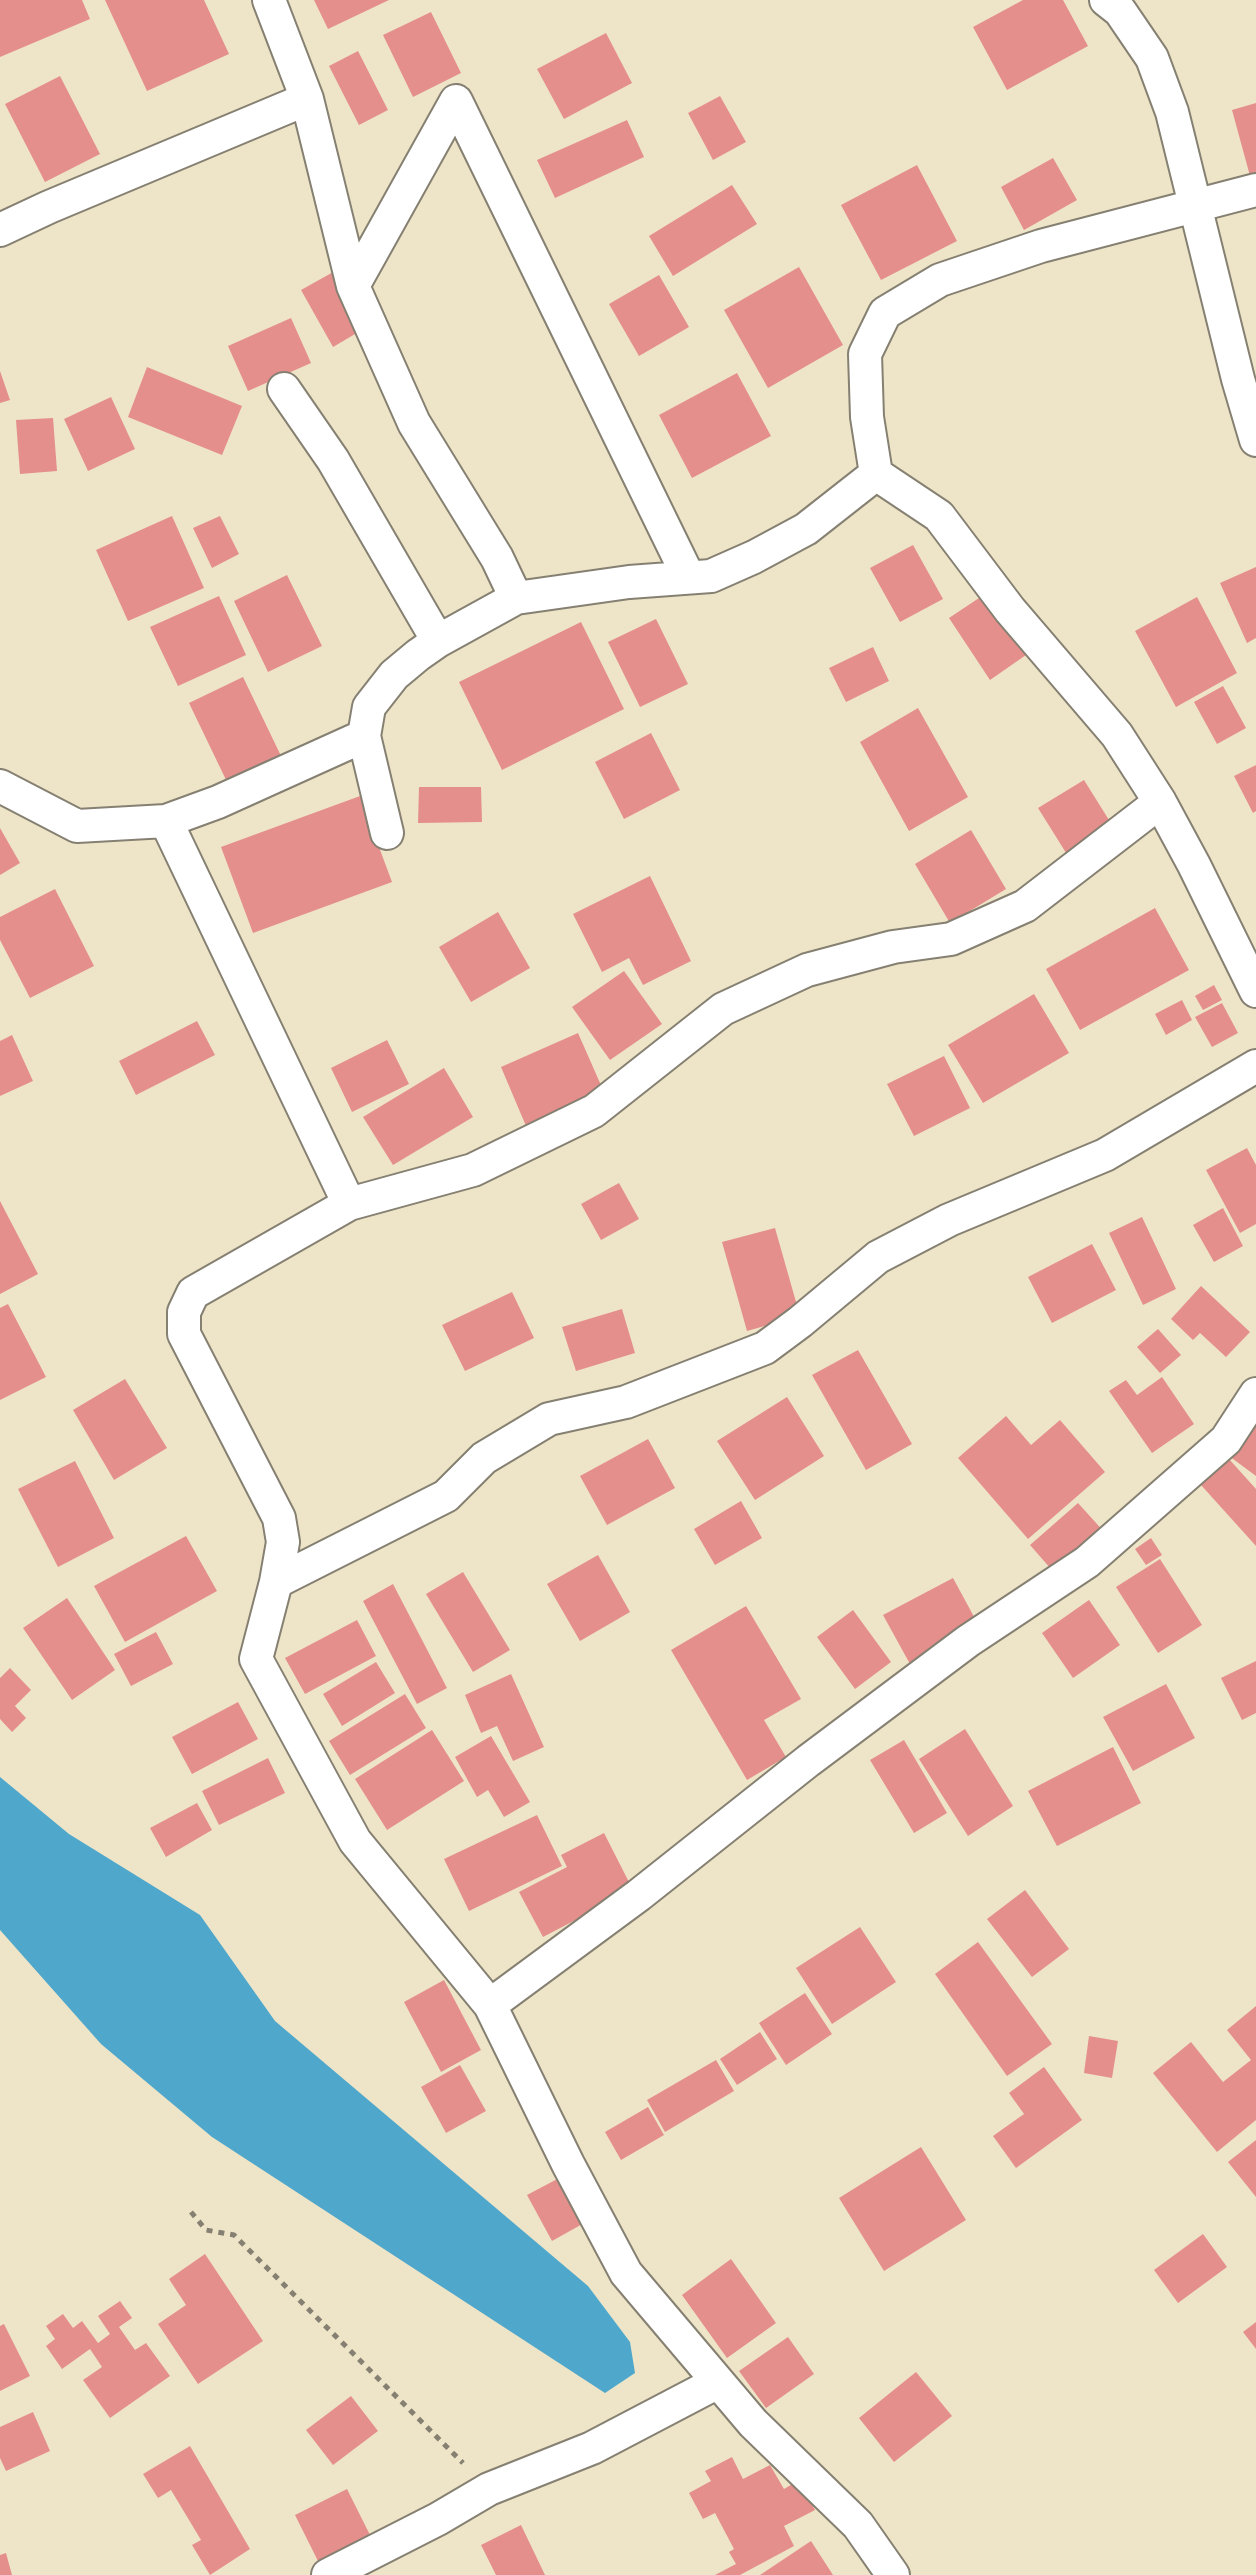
<!DOCTYPE html>
<html>
<head>
<meta charset="utf-8">
<style>
  body { margin:0 }
  canvas { display:block; background:#eee4c7 }
</style>
</head>
<body>
<canvas width="1256" height="2575"></canvas>
<script>
const c = document.querySelector('canvas').getContext('2d');
c.lineJoin = 'round';
function fill(path, color) { c.fillStyle = color; c.fill(path, 'evenodd'); }
const shape = rows => new Path2D(rows.map(r => 'M' + r).join(''));
function strokePath(path, color, width, dash) { c.strokeStyle = color; c.lineWidth = width; c.lineCap = dash ? 'butt' : 'round'; c.setLineDash(dash || []); c.stroke(path); }
fill(shape([
  [0,1777,69,1834,200,1915,275,2021,588,2286,630,2342,635,2373,605,2393,212,2137,101,2044,0,1930]
]), '#4fa8cc');
fill(shape([
  [0,0,82,0,90,19,0,57],
  [105,0,204,0,229,54,147,91],
  [314,0,389,0,328,29],
  [1023,0,1063,0,1088,46,1007,90,973,27],
  [431,12,461,73,413,97,383,35],
  [606,33,632,83,564,119,537,69],
  [358,51,388,110,359,125,329,66],
  [60,76,100,154,45,182,5,104],
  [720,96,746,142,713,160,688,113],
  [1256,103,1256,186,1253,187,1232,110],
  [627,120,644,157,555,198,537,160],
  [1053,158,1077,200,1024,230,1001,187],
  [917,165,957,241,881,280,841,205],
  [732,185,757,224,673,276,649,236],
  [799,267,843,345,768,388,724,310],
  [335,271,367,327,333,347,301,290],
  [659,275,689,327,639,356,609,304],
  [291,318,311,363,248,391,228,346],
  [147,367,242,406,222,455,128,417],
  [0,371,10,400,0,403],
  [737,373,771,436,692,478,659,415],
  [111,397,135,449,88,471,64,419],
  [53,418,57,471,20,474,16,420],
  [172,516,204,588,128,621,96,550],
  [220,516,239,554,212,568,193,528],
  [913,545,943,599,900,622,870,568],
  [1256,567,1256,638,1247,643,1220,583],
  [287,575,322,646,268,672,234,601],
  [985,594,1026,655,990,680,949,618],
  [219,596,246,655,178,686,150,627],
  [1197,597,1237,673,1176,707,1135,631],
  [656,619,688,684,640,707,608,642],
  [581,622,624,709,502,770,459,682],
  [873,647,889,681,846,702,829,668],
  [243,677,282,758,228,784,189,703],
  [1223,686,1246,728,1217,744,1194,702],
  [918,708,968,797,909,831,860,742],
  [651,733,680,790,624,819,595,762],
  [1256,765,1256,811,1253,813,1234,776],
  [1084,780,1114,828,1068,856,1038,808],
  [419,787,481,787,482,822,418,823],
  [360,796,392,882,253,933,221,847],
  [0,828,20,863,0,875],
  [971,830,1006,889,950,923,915,864],
  [650,876,691,961,643,985,629,958,602,972,573,914],
  [55,889,94,966,30,998,0,940,0,917],
  [1155,908,1189,970,1080,1030,1046,969],
  [498,912,530,968,471,1002,439,947],
  [624,971,662,1024,610,1060,572,1007],
  [1214,985,1222,1000,1203,1010,1195,996],
  [1034,994,1069,1053,983,1103,948,1045],
  [1182,1000,1192,1020,1166,1035,1155,1014],
  [1222,1003,1238,1033,1212,1047,1195,1017],
  [197,1021,215,1055,136,1095,119,1061],
  [578,1033,604,1092,526,1126,501,1067],
  [12,1035,33,1081,0,1096,0,1041],
  [387,1040,409,1084,352,1112,331,1068],
  [944,1056,970,1108,914,1136,887,1084],
  [444,1068,473,1117,393,1165,363,1117],
  [1247,1148,1256,1165,1256,1224,1240,1233,1206,1170],
  [619,1183,639,1219,601,1240,581,1204],
  [0,1201,38,1274,0,1294],
  [1223,1208,1243,1246,1214,1262,1193,1225],
  [1142,1217,1176,1289,1143,1305,1109,1233],
  [775,1228,800,1316,747,1331,722,1242],
  [1092,1244,1116,1290,1052,1323,1028,1277],
  [1201,1286,1250,1332,1226,1357,1200,1333,1193,1340,1171,1319],
  [512,1292,534,1338,465,1371,442,1325],
  [8,1304,46,1377,0,1400,0,1308],
  [622,1309,635,1353,576,1371,562,1327],
  [1158,1329,1181,1355,1160,1373,1137,1347],
  [858,1350,912,1444,866,1470,812,1375],
  [1162,1377,1194,1424,1152,1453,1109,1391,1126,1380,1137,1395],
  [125,1379,167,1448,114,1480,73,1410],
  [787,1397,824,1456,755,1500,717,1441],
  [1006,1416,1031,1445,1060,1420,1105,1472,1028,1539,958,1458],
  [1256,1420,1256,1476,1225,1453],
  [648,1439,675,1488,607,1525,580,1476],
  [1229,1459,1256,1489,1256,1546,1201,1485],
  [75,1461,114,1538,58,1567,18,1489],
  [741,1501,762,1538,715,1565,694,1529],
  [1078,1503,1106,1534,1058,1577,1030,1545],
  [186,1536,217,1591,125,1642,94,1586],
  [1151,1538,1162,1555,1146,1565,1135,1549],
  [598,1555,630,1612,580,1641,547,1584],
  [1160,1559,1202,1625,1158,1653,1116,1587],
  [463,1572,510,1650,473,1672,426,1594],
  [953,1578,979,1626,910,1664,883,1615],
  [393,1584,447,1688,417,1704,363,1601],
  [67,1598,115,1670,72,1700,23,1628],
  [1089,1600,1120,1645,1073,1678,1042,1633],
  [746,1606,801,1699,764,1720,786,1757,747,1780,671,1650],
  [853,1610,891,1662,855,1689,817,1637],
  [357,1620,376,1656,305,1694,285,1658],
  [156,1632,173,1664,131,1686,114,1654],
  [1256,1661,1256,1713,1242,1720,1221,1678],
  [376,1662,395,1693,342,1726,323,1694],
  [10,1668,31,1690,15,1706,26,1718,12,1732,0,1719,0,1678],
  [511,1674,544,1747,513,1761,497,1726,481,1733,465,1695],
  [1166,1684,1195,1738,1133,1771,1103,1717],
  [405,1694,426,1728,350,1775,329,1741],
  [238,1702,258,1739,192,1774,172,1737],
  [965,1729,1013,1806,968,1836,919,1759],
  [432,1730,464,1781,387,1830,355,1779],
  [491,1736,530,1802,504,1817,488,1790,477,1797,455,1757],
  [904,1740,947,1813,914,1833,870,1760],
  [1113,1747,1141,1803,1057,1846,1028,1791],
  [268,1758,285,1793,219,1825,202,1791],
  [197,1803,212,1830,166,1857,150,1828],
  [537,1815,562,1866,469,1911,444,1859],
  [604,1833,633,1890,543,1937,519,1892,567,1867,561,1855],
  [1025,1890,1069,1949,1032,1977,987,1919],
  [860,1927,896,1982,832,2024,796,1968],
  [978,1942,1052,2044,1007,2076,935,1974],
  [444,1980,481,2050,441,2072,404,2002],
  [805,1993,832,2034,786,2065,759,2023],
  [1256,2006,1256,2120,1217,2152,1153,2073,1191,2042,1223,2082,1251,2060,1227,2030],
  [760,2032,777,2059,737,2085,720,2059],
  [1089,2036,1118,2041,1112,2078,1084,2073],
  [716,2060,734,2091,665,2132,647,2100],
  [460,2065,486,2111,446,2133,421,2087],
  [1044,2067,1082,2120,1016,2168,993,2136,1024,2114,1009,2093],
  [648,2107,664,2135,621,2160,605,2132],
  [1256,2140,1256,2197,1228,2162],
  [921,2147,966,2220,884,2271,839,2198],
  [561,2177,586,2222,552,2241,527,2195],
  [1203,2234,1227,2267,1178,2303,1154,2270],
  [205,2254,263,2341,198,2384,158,2324,186,2305,169,2279],
  [731,2259,776,2323,727,2358,682,2295],
  [120,2301,132,2318,119,2327,135,2350,146,2343,170,2376,110,2418,83,2380,102,2367,90,2349,62,2369,46,2346,55,2339,46,2326,63,2314,73,2328,82,2321,98,2343,110,2334,98,2316],
  [1256,2322,1256,2349,1243,2332],
  [4,2324,30,2376,0,2391,0,2326],
  [788,2337,814,2374,766,2408,739,2371],
  [916,2372,952,2416,894,2462,859,2418],
  [351,2396,378,2431,333,2465,306,2430],
  [33,2412,50,2451,6,2471,0,2458,0,2427],
  [190,2446,250,2549,210,2575,192,2545,201,2540,171,2490,158,2498,143,2474],
  [732,2457,743,2479,770,2465,784,2489,799,2480,815,2510,784,2526,794,2546,740,2575,715,2575,736,2564,729,2552,734,2549,715,2513,703,2519,689,2493,711,2481,705,2471],
  [347,2489,374,2543,322,2569,295,2515],
  [521,2525,545,2575,496,2575,481,2545],
  [811,2541,833,2575,760,2575],
  [6,2553,12,2575,0,2575,0,2555]
]), '#e58f8d');
const street = shape([
  [269,0,307,99,353,286,414,423,497,558,516,598],
  [1106,0,1120,11,1152,58,1172,112,1238,379,1256,440],
  [1256,190,1041,246,940,280,885,313,865,354,867,417,876,474,939,516,1010,610,1117,735,1160,802,1194,865,1256,991],
  [0,230,49,207,307,99],
  [353,286,456,101,688,576],
  [284,389,333,460,438,641],
  [0,786,77,826,166,821,218,802,364,736],
  [166,821,349,1204],
  [387,833,364,736,369,707,394,675,418,655,438,641,516,598,629,582,711,576,754,557,806,529,876,474],
  [276,1582,446,1496,484,1458,549,1419,626,1402,765,1348,800,1322,878,1257,949,1220,1105,1155,1256,1066],
  [490,2005,639,1895,808,1761,968,1641,1087,1562,1226,1440,1256,1394],
  [328,2575,438,2519,489,2489,592,2448,718,2382],
  [893,2575,858,2525,753,2423,626,2273,568,2164,490,2005,355,1841,256,1659,276,1582,283,1542,279,1518,184,1334,184,1312,193,1293,349,1204,473,1170,594,1111,723,1009,807,970,893,947,951,939,1025,906,1160,802]
]);
strokePath(street, '#858072', 36);
strokePath(shape([
  [191,2212,206,2230,234,2235,463,2463]
]), '#858072', 5, [6, 6]);
strokePath(street, '#fff', 32);
</script>
</body>
</html>
